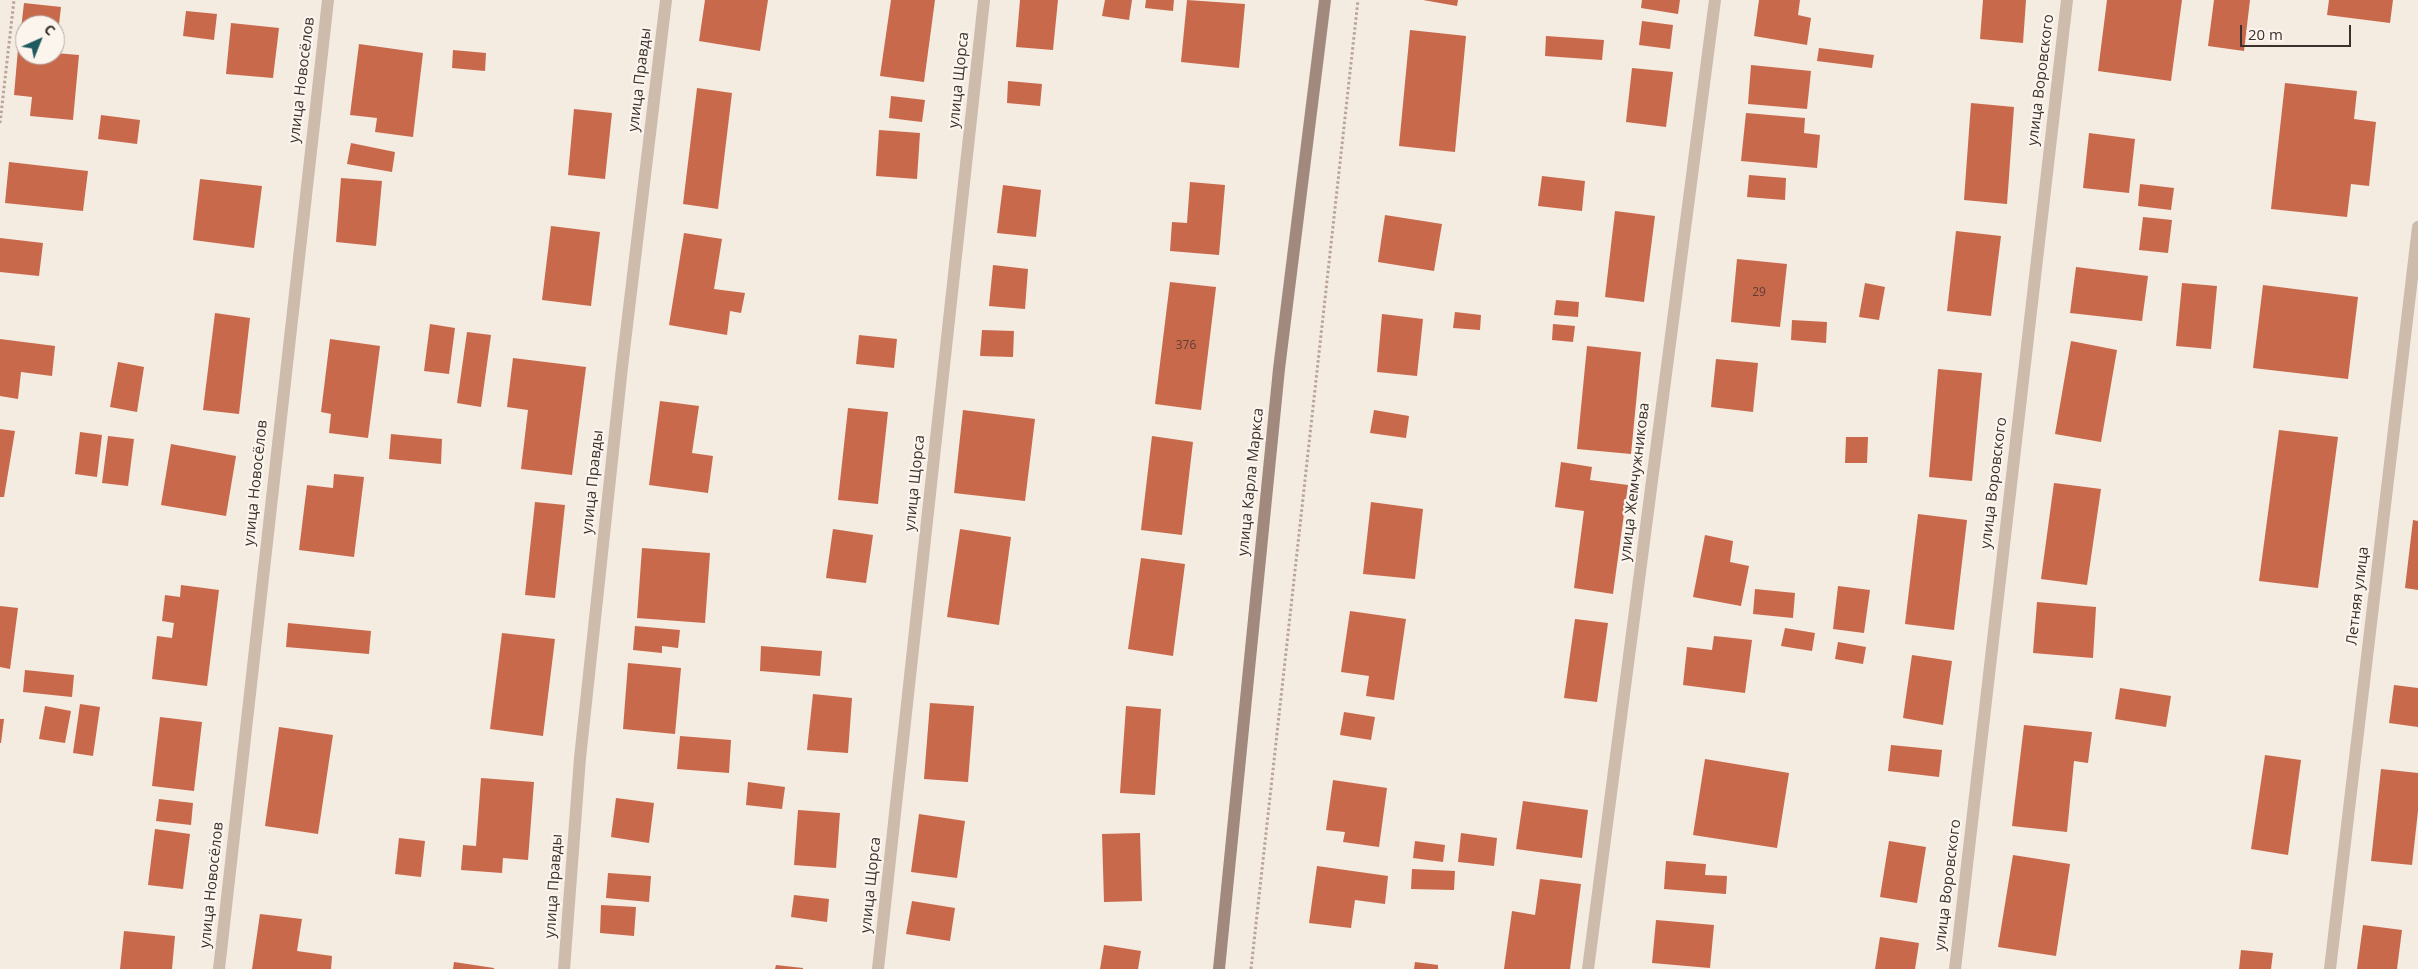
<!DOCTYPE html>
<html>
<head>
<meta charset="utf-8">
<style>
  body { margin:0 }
  #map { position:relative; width:2418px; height:969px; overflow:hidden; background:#f4ebe1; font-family:"Open Sans",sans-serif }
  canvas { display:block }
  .north { position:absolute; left:15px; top:15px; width:50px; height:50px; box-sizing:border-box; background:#fbf5ee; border:1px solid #aea6a0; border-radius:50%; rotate:44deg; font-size:14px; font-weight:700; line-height:20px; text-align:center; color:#3b302b }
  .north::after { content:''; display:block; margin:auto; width:18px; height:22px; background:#1f5a5e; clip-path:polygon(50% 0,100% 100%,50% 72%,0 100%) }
  .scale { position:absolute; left:2240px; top:25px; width:111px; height:22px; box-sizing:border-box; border:2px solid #3b302b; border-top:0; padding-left:6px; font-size:15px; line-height:18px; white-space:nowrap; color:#3b302b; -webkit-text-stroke:4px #fbf5ee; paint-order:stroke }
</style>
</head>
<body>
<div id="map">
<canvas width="2418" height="969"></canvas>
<div class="north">С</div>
<div class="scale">20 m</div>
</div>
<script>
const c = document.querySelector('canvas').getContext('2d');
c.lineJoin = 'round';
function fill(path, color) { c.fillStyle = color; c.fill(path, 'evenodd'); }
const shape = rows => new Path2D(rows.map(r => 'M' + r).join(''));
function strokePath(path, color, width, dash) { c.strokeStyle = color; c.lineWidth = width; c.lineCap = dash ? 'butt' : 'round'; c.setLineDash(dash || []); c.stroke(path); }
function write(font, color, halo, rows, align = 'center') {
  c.font = font + ' "Open Sans",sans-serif'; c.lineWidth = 4.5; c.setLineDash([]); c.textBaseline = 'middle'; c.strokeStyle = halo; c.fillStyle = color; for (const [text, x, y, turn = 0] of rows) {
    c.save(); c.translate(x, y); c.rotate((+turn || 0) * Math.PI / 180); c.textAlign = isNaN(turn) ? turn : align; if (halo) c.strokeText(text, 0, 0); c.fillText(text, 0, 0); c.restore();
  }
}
fill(shape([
  [705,0,768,0,760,51,699,41],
  [891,0,935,0,924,82,880,76],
  [1020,0,1058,0,1053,50,1016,47],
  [1105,0,1132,0,1129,20,1102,16],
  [1146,0,1174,0,1173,11,1145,8],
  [1187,0,1245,4,1239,68,1181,62],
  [1423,0,1458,0,1457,6],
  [1642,0,1680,0,1678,14,1641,8],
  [1759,0,1800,0,1798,15,1811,18,1807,45,1754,36],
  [1983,0,2026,0,2023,43,1980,39],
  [2107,0,2182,0,2171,81,2098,71],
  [2214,0,2250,0,2244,51,2208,46],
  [2329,0,2393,0,2390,23,2327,15],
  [24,3,61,7,57,42,55,42,55,25,25,25,25,39,20,38],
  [186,11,217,14,214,40,183,36],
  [1642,21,1673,25,1670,49,1639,45],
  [231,23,279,28,273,78,226,74],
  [1410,30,1466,36,1455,152,1399,146],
  [1546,36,1604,40,1602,60,1545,56],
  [359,44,423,53,413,137,375,132,377,118,350,115],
  [1819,48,1874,55,1872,68,1817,61],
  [18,49,25,50,25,55,55,55,55,53,79,55,73,120,30,116,32,97,14,95],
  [453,50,486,53,485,71,452,68],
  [1751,65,1811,71,1807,109,1748,104],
  [1632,68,1673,72,1666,127,1626,122],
  [1008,81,1042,84,1040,106,1007,103],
  [2285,83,2357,91,2354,119,2376,122,2369,186,2351,184,2347,217,2271,209],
  [697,88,732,93,718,209,683,204],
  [891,96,925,100,922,122,889,118],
  [1971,103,2014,107,2007,204,1964,200],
  [574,109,612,113,605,179,568,175],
  [1746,113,1805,118,1804,133,1820,135,1817,168,1741,161],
  [101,115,140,120,137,144,98,139],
  [879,130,920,133,917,179,876,176],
  [2089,133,2135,139,2129,193,2083,188],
  [351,143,395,152,392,172,347,164],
  [9,162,88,171,83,211,5,203],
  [1749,175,1786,178,1785,200,1747,197],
  [1542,176,1585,181,1582,211,1538,206],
  [341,178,382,181,376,246,336,242],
  [200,179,262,186,254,248,193,240],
  [1190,182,1225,185,1219,255,1170,251,1172,222,1187,223],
  [2140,184,2174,188,2171,210,2138,206],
  [1003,185,1041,190,1036,237,997,233],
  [1615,211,1655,216,1644,302,1605,297],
  [1385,215,1442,224,1434,271,1378,262],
  [2143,217,2172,220,2168,253,2139,250],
  [551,226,600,232,591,306,542,300],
  [1956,231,2001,236,1991,316,1947,311],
  [684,233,722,239,714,289,745,293,741,313,730,311,727,335,669,325],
  [0,238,43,243,39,276,0,272],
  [1737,259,1787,264,1780,327,1731,322],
  [993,265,1028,269,1025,309,989,306],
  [2076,267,2148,276,2142,321,2070,313],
  [1170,282,1216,287,1201,410,1155,404],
  [1865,283,1885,287,1879,320,1859,317],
  [2182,283,2217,286,2211,349,2176,346],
  [2263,285,2358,297,2348,379,2253,368],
  [1556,300,1579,302,1578,317,1554,315],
  [1455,312,1481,315,1480,330,1453,328],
  [215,313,250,318,239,414,203,410],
  [1382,314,1423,319,1417,376,1377,372],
  [1792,320,1827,322,1826,343,1791,340],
  [430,324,455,328,449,374,424,371],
  [1553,324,1575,326,1573,342,1552,340],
  [982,330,1014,331,1013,357,980,356],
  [467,332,491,335,481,407,457,403],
  [859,335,897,339,894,368,856,364],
  [0,339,55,346,52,376,21,372,18,399,0,396],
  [330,339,380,346,368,438,329,433,331,414,321,412],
  [2071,341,2117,350,2101,442,2055,434],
  [1587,346,1641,352,1631,454,1577,449],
  [513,358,586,367,572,475,521,469,528,410,507,407],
  [1716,359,1758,363,1753,412,1711,407],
  [118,362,144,367,137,412,110,407],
  [1938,369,1982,373,1972,481,1929,477],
  [660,401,699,406,692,453,713,456,708,493,649,485],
  [848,408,888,412,878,504,838,500],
  [963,410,1035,419,1025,501,954,493],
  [1374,410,1409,416,1406,438,1370,433],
  [0,429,15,431,4,497,0,497],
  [2279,430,2338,437,2318,588,2259,581],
  [80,432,102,435,97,477,75,474],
  [391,434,442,439,441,464,389,459],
  [108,436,134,439,128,486,102,483],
  [1152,436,1193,442,1182,535,1141,530],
  [1846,437,1868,437,1867,463,1845,463],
  [171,444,236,456,226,516,161,505],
  [1561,462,1592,467,1590,480,1628,485,1613,594,1574,588,1584,511,1555,507],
  [334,474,364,477,354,557,299,550,307,485,333,488],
  [2054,483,2101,489,2087,585,2041,579],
  [535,502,565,505,555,598,525,595],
  [1371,502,1423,509,1415,579,1363,574],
  [1918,514,1967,520,1954,630,1905,624],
  [2413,520,2418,521,2418,590,2405,588],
  [833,529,873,535,866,583,826,578],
  [960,529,1011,537,999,625,947,617],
  [1705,535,1733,541,1730,562,1749,566,1741,606,1693,597],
  [642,548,710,553,705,623,637,618],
  [1141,558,1185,564,1173,656,1128,649],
  [181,585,219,590,207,686,152,679,157,636,172,638,174,623,162,621,165,595,180,597],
  [1838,586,1870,590,1864,633,1833,629],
  [1755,589,1795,593,1793,618,1753,614],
  [2037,602,2096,607,2093,658,2033,653],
  [0,606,18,608,10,669,0,667],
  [1350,611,1406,619,1394,700,1366,696,1369,676,1341,672],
  [1575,619,1608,623,1597,702,1564,698],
  [288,623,371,631,369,654,286,647],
  [635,626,680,630,678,648,662,646,662,653,633,650],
  [1785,628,1815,633,1812,651,1781,646],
  [502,633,555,639,543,736,490,729],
  [1714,636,1752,640,1745,693,1683,685,1687,647,1712,650],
  [1838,642,1866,647,1863,664,1835,659],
  [761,646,822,651,820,676,760,671],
  [1912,655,1952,661,1943,725,1903,718],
  [628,663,681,668,675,734,623,729],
  [25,670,74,675,72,697,23,692],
  [2394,685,2418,688,2418,727,2389,723],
  [2120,688,2171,696,2166,727,2115,719],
  [813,694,852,698,848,753,807,750],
  [930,703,974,706,968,782,924,779],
  [80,704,100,707,93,756,73,753],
  [45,706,71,711,65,743,39,739],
  [1126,706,1161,709,1155,795,1120,793],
  [1344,712,1375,717,1371,740,1340,735],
  [160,717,202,722,194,791,152,786],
  [0,719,4,719,1,743,0,743],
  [2024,725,2092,732,2088,763,2074,761,2067,832,2012,826],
  [279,727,333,735,318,834,265,826],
  [680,736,731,740,729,773,677,769],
  [1891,745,1942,750,1939,777,1888,771],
  [2265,755,2301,760,2288,855,2251,849],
  [1705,759,1789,773,1777,848,1693,835],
  [2381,769,2418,773,2418,811,2412,865,2371,861],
  [481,778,534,782,528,860,503,858,502,873,461,870,463,845,476,846],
  [1333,780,1387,788,1379,847,1343,842,1345,832,1326,830],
  [748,782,785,787,782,809,746,805],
  [616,798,654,803,649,843,611,837],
  [159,799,193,803,191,825,156,821],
  [1523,801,1588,810,1582,858,1516,849],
  [798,810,840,813,836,868,794,865],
  [919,814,965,821,957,878,911,872],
  [155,829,190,834,183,889,148,885],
  [1140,833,1142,901,1104,902,1102,834],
  [1461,833,1497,838,1494,866,1458,862],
  [399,838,425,841,421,877,395,874],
  [1415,841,1445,845,1443,862,1413,858],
  [1889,841,1926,847,1917,903,1880,897],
  [2013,855,2070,864,2056,956,1998,947],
  [1666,861,1706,864,1705,875,1727,876,1726,894,1664,889],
  [1317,866,1388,876,1385,904,1355,900,1351,928,1309,923],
  [1412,869,1455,871,1454,890,1411,889],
  [608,873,651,876,649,902,606,898],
  [1540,879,1581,884,1570,969,1504,969,1512,911,1535,915],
  [794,895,829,899,827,922,791,917],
  [912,901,955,908,950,941,906,934],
  [601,905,636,907,634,936,600,933],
  [260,914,302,919,297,951,332,956,331,969,252,969],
  [1656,920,1714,925,1710,968,1652,963],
  [2363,925,2402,930,2397,969,2357,969],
  [124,931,175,936,172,969,120,969],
  [1880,937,1919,943,1915,969,1875,969],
  [1104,945,1141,951,1138,969,1100,969],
  [2241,950,2273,953,2271,969,2239,969],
  [454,962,494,968,494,969,453,969],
  [1415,962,1438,965,1438,969,1414,969],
  [776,965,803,968,803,969,775,969]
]), '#c8694b');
strokePath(shape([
  [0,123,14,0],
  [1251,969,1358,0]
]), '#b9a596', 3, [2.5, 2.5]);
strokePath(shape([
  [219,969,328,0],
  [564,969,580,758,622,367,666,0],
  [878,969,984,0],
  [1588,969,1715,0],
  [1955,969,2067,0],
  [2330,969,2418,227]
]), '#cdbbac', 12);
strokePath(shape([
  [1219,969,1279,369,1325,0]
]), '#a18a7d', 12);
write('12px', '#5e3e33', null, [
  ["29",1759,293],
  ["376",1186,346]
]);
write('15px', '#3b302b', '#fbf5ee', [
  ["улица Новосёлов",302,80,-83],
  ["улица Правды",640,80,-83],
  ["улица Щорса",959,80,-84],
  ["улица Воровского",2041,80,-83],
  ["улица Правды",593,482,-84],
  ["улица Карла Маркса",1251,482,-84],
  ["улица Жемчужникова",1635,482,-83],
  ["улица Новосёлов",256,483,-84],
  ["улица Щорса",915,483,-84],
  ["улица Воровского",1994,483,-83],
  ["Летняя улица",2358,596,-83],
  ["улица Новосёлов",212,885,-84],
  ["улица Щорса",871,885,-84],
  ["улица Воровского",1948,885,-83],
  ["улица Правды",554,886,-86]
]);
</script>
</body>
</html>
